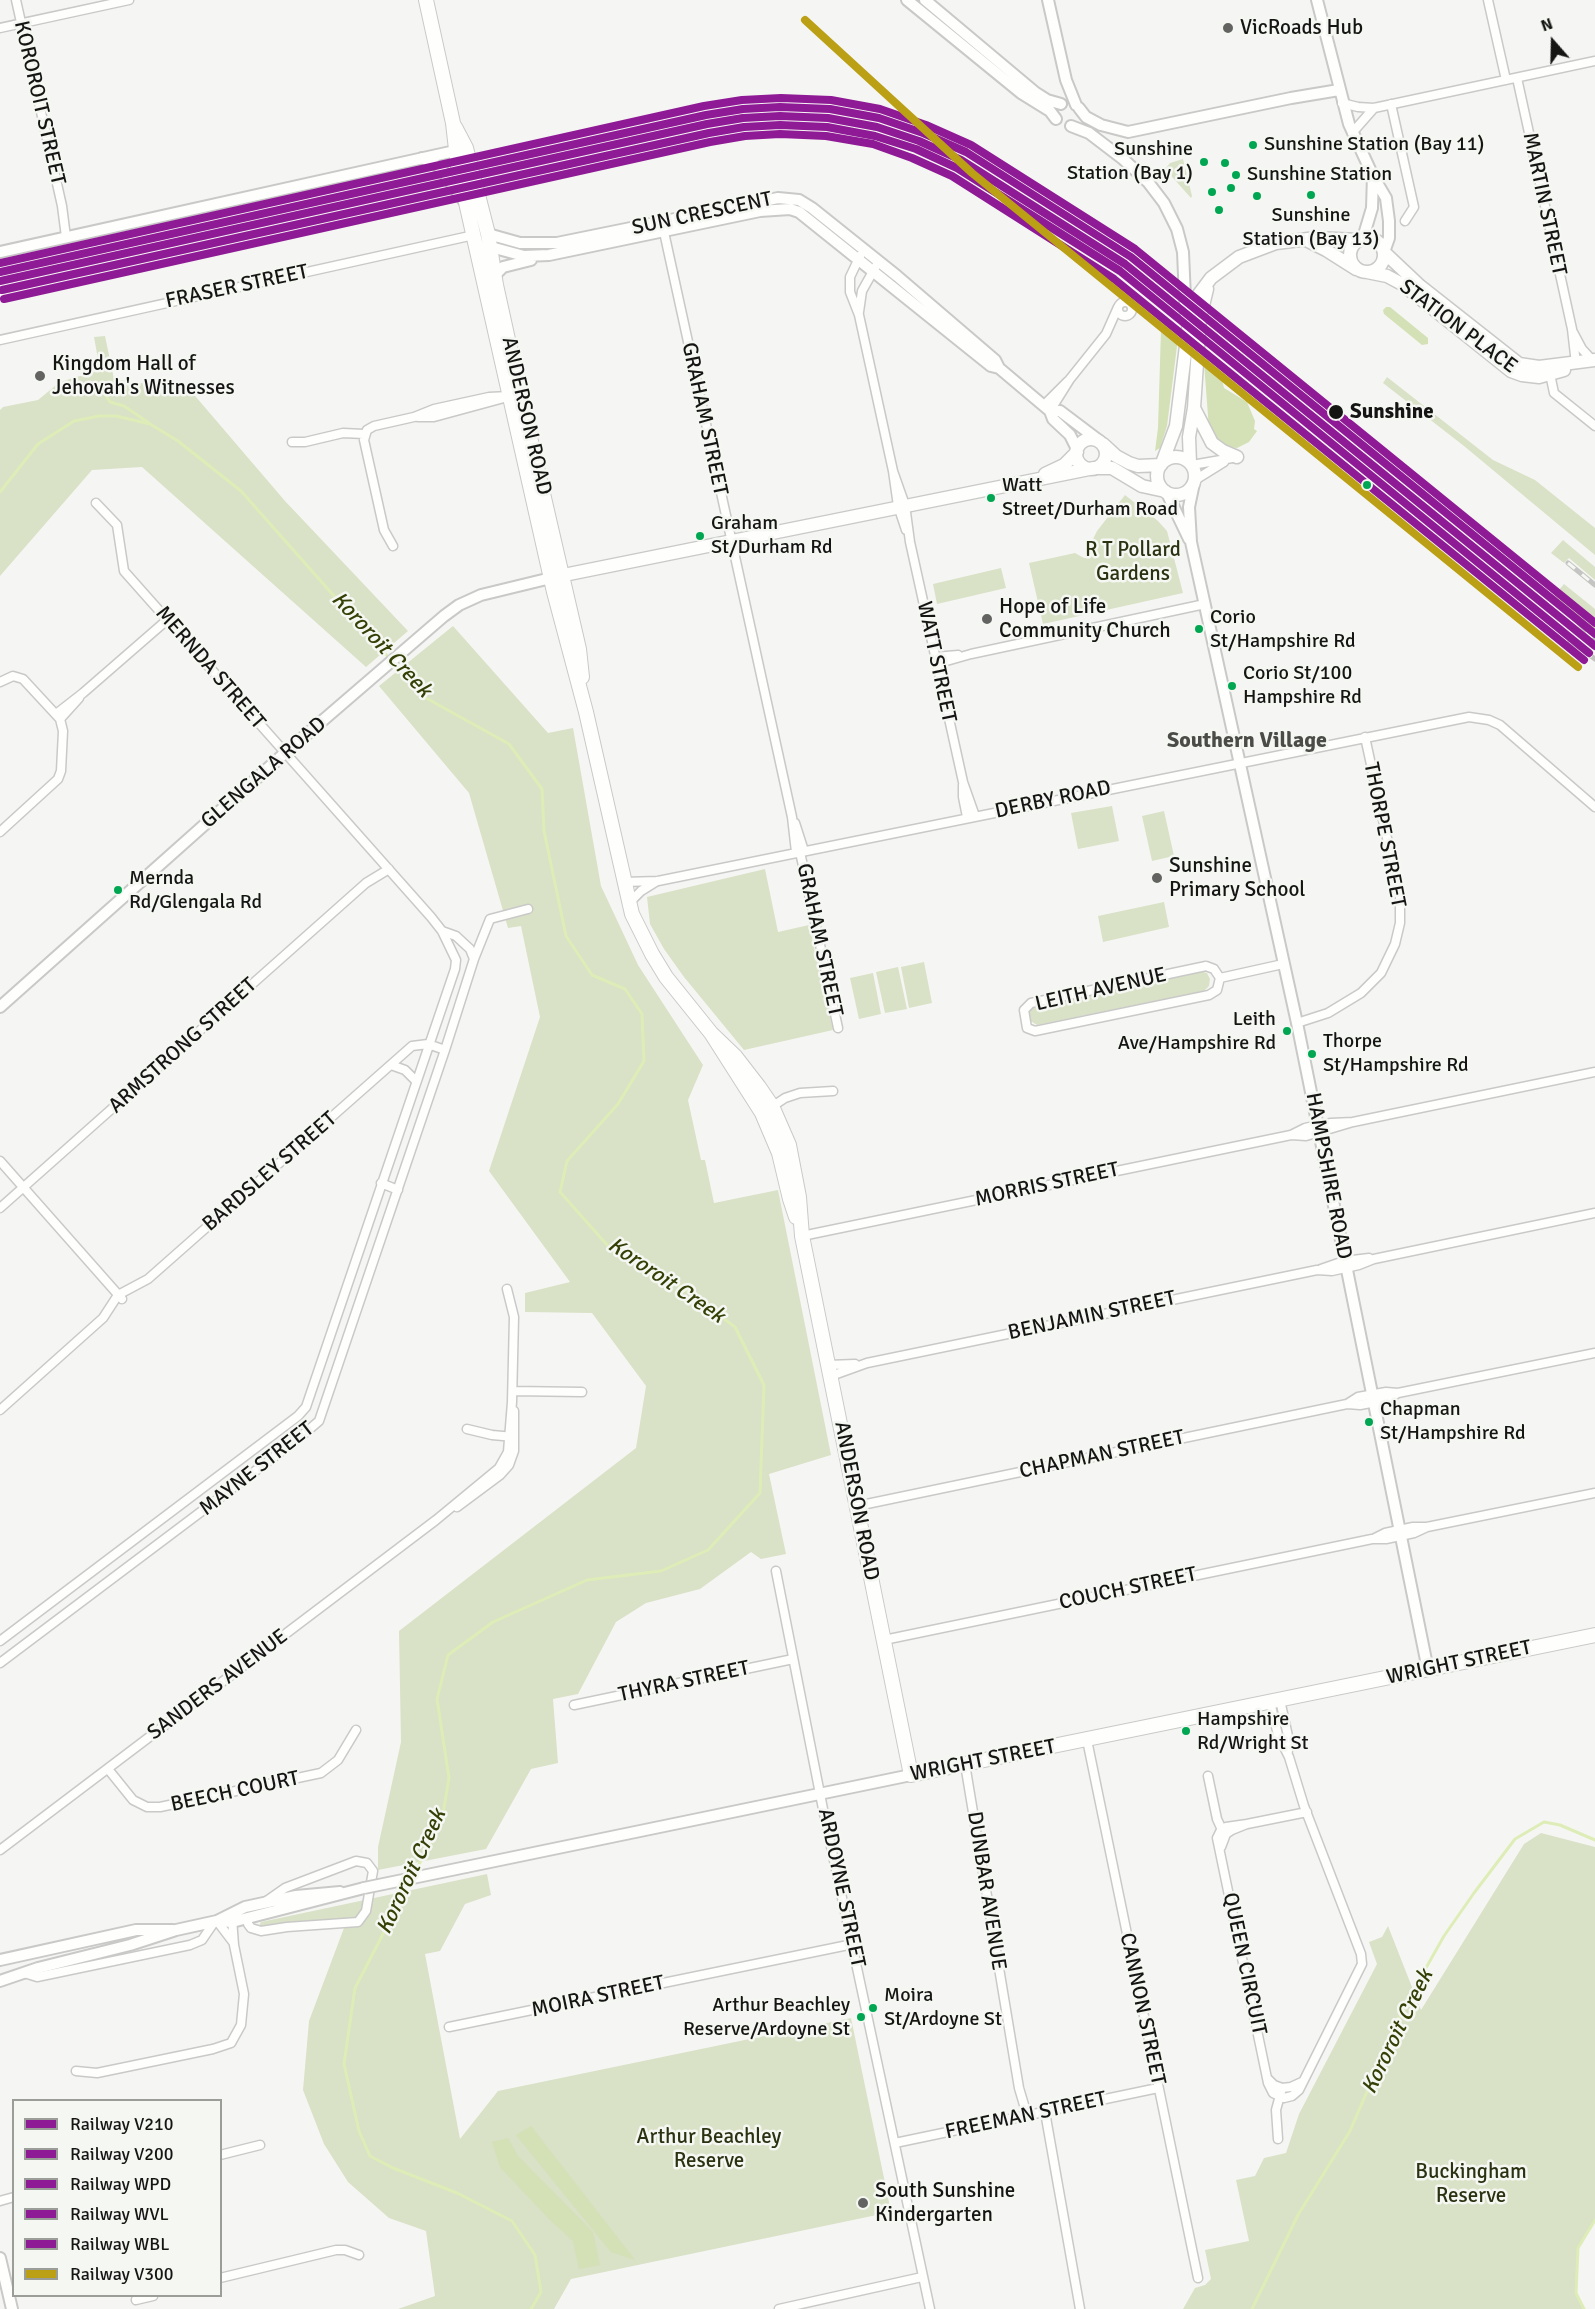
<!DOCTYPE html>
<html>
<head>
<meta charset="utf-8">
<style>
  body { margin:0 }
  #map { position:relative; width:1595px; height:2309px; overflow:hidden; background:#f5f6f3; font-family:Signika,sans-serif }
  canvas { display:block }
  .legend { position:absolute; left:12px; top:2099px; width:210px; height:198px; box-sizing:border-box; background:#f5f7f2; border:2px solid #9b9d99; margin:0; padding:8px 10px; list-style:none; font-size:18px; color:#151614 }
  .legend li { display:flex; align-items:center; gap:12px; height:30px }
  .legend b { width:30px; border:2px solid #9b9d99 }
  .north { position:absolute; left:1523px; top:12px; width:60px; height:60px; -webkit-text-stroke:4px #f5f7f2; paint-order:stroke; rotate:340deg; font-size:16px; font-weight:700; line-height:24px; text-align:center; color:#151614 }
  .north::after { content:''; display:block; margin:auto; width:21px; height:27px; background:#151614; clip-path:polygon(50% 0,100% 100%,50% 72%,0 100%) }
</style>
</head>
<body>
<div id="map">
<canvas width="1595" height="2309"></canvas>
<ul class="legend">
<li><b style="height:8px;background:#8f1a95"></b>Railway V210</li>
<li><b style="height:8px;background:#8f1a95"></b>Railway V200</li>
<li><b style="height:8px;background:#8f1a95"></b>Railway WPD</li>
<li><b style="height:8px;background:#8f1a95"></b>Railway WVL</li>
<li><b style="height:8px;background:#8f1a95"></b>Railway WBL</li>
<li><b style="height:8px;background:#bb9f15"></b>Railway V300</li>
</ul>
<div class="north">N</div>
</div>
<script>
const c = document.querySelector('canvas').getContext('2d');
c.lineJoin = 'round';
function fill(path, color) { c.fillStyle = color; c.fill(path, 'evenodd'); }
const shape = rows => new Path2D(rows.map(r => 'M' + r).join(''));
function strokePath(path, color, width, dash) { c.strokeStyle = color; c.lineWidth = width; c.lineCap = dash ? 'butt' : 'round'; c.setLineDash(dash || []); c.stroke(path); }
function write(font, color, halo, rows, align = 'center') {
  c.font = font + ' Signika,sans-serif'; c.lineWidth = 5; c.setLineDash([]); c.textBaseline = 'middle'; c.strokeStyle = halo; c.fillStyle = color; for (const [text, x, y, turn = 0] of rows) {
    c.save(); c.translate(x, y); c.rotate((+turn || 0) * Math.PI / 180); c.textAlign = isNaN(turn) ? turn : align; if (halo) c.strokeText(text, 0, 0); c.fillText(text, 0, 0); c.restore();
  }
}
fill(shape([
  [1183,159,1192,196,1191,198,1165,169,1170,163],
  [105,336,114,379,190,390,285,501,408,631,366,667,142,467,92,470,0,576,0,410,3,407,38,400,60,382,100,370,94,337],
  [1387,377,1493,460,1535,480,1595,528,1595,555,1464,446,1383,383],
  [1125,495,1158,521,1167,531,1183,593,1043,624,1029,563,1075,553,1084,558,1092,556,1091,543,1097,531],
  [1563,540,1595,567,1595,580,1569,558,1564,563,1551,553],
  [1001,568,1006,588,937,604,933,584],
  [1564,584,1595,609,1595,630,1553,597],
  [453,626,548,733,573,728,601,886,638,965,703,1065,688,1100,701,1160,705,1160,714,1203,778,1190,831,1455,769,1474,786,1554,761,1559,751,1552,700,1589,646,1603,616,1622,578,1694,553,1699,558,1763,531,1769,486,1849,378,1870,378,1847,401,1742,399,1631,636,1448,646,1386,592,1313,525,1312,525,1293,570,1282,489,1171,540,1017,521,926,508,928,469,793,379,686],
  [1112,806,1119,841,1078,849,1071,813],
  [1164,811,1174,856,1152,861,1142,816],
  [765,869,778,932,809,925,833,1030,744,1050,684,977,664,949,650,924,647,897],
  [1164,902,1169,927,1103,942,1098,916],
  [924,962,932,1003,909,1008,901,967],
  [898,967,907,1009,885,1013,876,972],
  [1200,971,1207,973,1210,979,1209,986,1204,991,1037,1025,1029,1020,1028,1011,1033,1006],
  [873,973,881,1014,859,1019,850,978],
  [1541,1833,1595,1847,1595,2220,1578,2248,1576,2293,1585,2309,1183,2309,1195,2288,1205,2285,1211,2279,1205,2250,1249,2241,1236,2180,1255,2176,1264,2158,1286,2153,1299,2114,1377,1964,1369,1942,1382,1937,1388,1926,1421,2010,1524,1844],
  [487,1874,491,1895,465,1904,440,1951,425,1954,460,2139,498,2091,851,2018,891,2212,571,2279,554,2309,398,2309,435,2296,426,2231,389,2218,348,2182,324,2144,303,2090,309,2021,347,1920,259,1926,261,1922]
]), '#d9e1c6');
fill(shape([
  [1386,307,1390,307,1428,338,1428,344,1422,345,1384,314,1383,310],
  [1168,327,1178,338,1167,426,1160,448,1155,451,1158,428,1161,330],
  [1204,363,1221,375,1224,388,1247,402,1255,421,1254,429,1257,431,1249,442,1237,448,1227,447,1215,440,1209,429],
  [531,2126,635,2260,611,2252,516,2135],
  [508,2138,518,2156,593,2232,600,2265,579,2269,573,2241,549,2219,500,2167,492,2142]
]), '#d4e0b5');
strokePath(shape([
  [101,382,103,391,110,402,124,406,149,423],
  [0,492,38,444,74,421,99,416,116,416,150,424,178,441,241,491,389,658],
  [393,663,426,698,509,744,542,789,544,831,566,936,592,975,625,989,642,1014,644,1061,618,1104,567,1161,560,1192,609,1247,673,1281,735,1327,764,1385,760,1493,708,1550,661,1571,587,1580,493,1622,448,1655,437,1699,449,1778,442,1820,413,1876],
  [410,1882,355,1988,344,2064,359,2131,370,2156,393,2168,457,2193,512,2221,535,2255,541,2292,531,2309],
  [1252,2309,1298,2215,1350,2131,1391,2036,1418,1982,1444,1936,1474,1893,1515,1839,1544,1822,1560,1825,1595,1840],
  [1584,2309,1576,2293,1578,2248,1595,2220]
]), '#deedb7', 3);
const minor = shape([
  [16,0,62,206,66,237],
  [1488,0,1506,80],
  [0,28,129,0],
  [1517,78,1572,329,1576,364],
  [1342,103,1358,107,1374,108,1595,61],
  [1391,104,1414,207,1405,221],
  [1352,133,1374,108],
  [664,232,792,817,796,852],
  [860,256,850,277,850,292,859,315,893,471,898,506,906,530],
  '1118 309a7 7 0 1 1 14 0a7 7 0 1 1-14 0Z',
  [859,312,862,291,876,266],
  [1573,332,1582,349,1593,361],
  [0,340,474,235],
  [1549,369,1554,393,1595,426],
  [1044,405,1068,381],
  [1050,411,1070,379,1106,334,1118,307],
  [418,417,434,417,504,398],
  [292,442,305,442,343,433,364,434],
  [1192,465,1238,457],
  [893,471,905,505,910,542,963,782,975,816],
  [1195,480,1224,462],
  [393,546,384,530,364,440,367,430,374,426,414,417,434,409,489,397,509,396],
  [935,657,958,655],
  [936,664,971,654,1205,604],
  [0,682,13,676,23,679,60,719,63,731,61,771,58,779,0,832],
  [56,714,83,693,167,620],
  [60,719,79,698],
  [963,785,963,797,967,817],
  [795,823,804,851],
  [800,852,838,1028],
  [624,882,658,881,1469,717,1489,720,1500,725,1595,807],
  [629,903,641,891,657,881],
  [474,959,490,919,528,909],
  [1206,966,1214,969,1220,978,1217,990,1209,995,1035,1031,1027,1028,1024,1010,1031,1003,1206,966],
  [1220,978,1283,964],
  [1297,1023,1328,1013,1361,993,1381,973,1395,944,1400,923,1400,898,1365,737],
  [391,1065,405,1070,416,1081],
  [770,1108,785,1098,800,1093,833,1091],
  [1291,1135,1306,1136,1353,1122,1595,1072],
  [0,1161,122,1299],
  [381,1183,398,1190],
  [0,1208,366,883,389,869],
  [802,1236,1291,1135,1305,1128,1318,1125,1331,1123,1353,1122],
  [1321,1269,1344,1261,1369,1258],
  [828,1365,855,1364],
  [831,1376,867,1363,1317,1270,1332,1271,1359,1265,1374,1259,1595,1213],
  [513,1391,582,1392],
  [1347,1404,1358,1397,1386,1392,1398,1393,1595,1353],
  [0,1410,103,1318,118,1295,148,1279,412,1046,428,1044,445,1050],
  [467,1429,492,1435,514,1437],
  [857,1506,1347,1404,1360,1405,1387,1400,1398,1393],
  [457,1507,500,1475,509,1465,514,1451,514,1411],
  [1375,1538,1385,1533,1413,1527,1427,1527,1595,1493],
  [776,1571,823,1809,930,2309],
  [884,1640,1372,1539,1386,1539,1414,1533,1427,1527],
  [0,1641,298,1416,306,1407,455,969,456,960,442,931,431,917,124,571,117,525,96,503],
  [0,1663,299,1438,319,1421,445,1050,474,959,470,949,456,936,442,931],
  [1280,1700,1288,1736,1288,1751],
  [574,1705,793,1659],
  [1087,1740,1198,2278],
  [965,1764,1019,2088,1027,2115],
  [108,1769,133,1800,147,1807,160,1807,321,1773,338,1760,356,1730],
  [1208,1776,1217,1819,1223,1832],
  [1247,1824,1226,1827,1221,1830,1217,1838,1268,2083,1273,2093,1284,2098,1292,2096,1299,2090,1362,1964,1361,1954,1304,1806,1289,1757,1278,1735,1270,1702],
  [1221,1847,1226,1834,1232,1830,1247,1824,1307,1812],
  [0,1850,436,1520,499,1468,508,1452,512,1402,514,1317,507,1289],
  [248,1919,248,1924,251,1928,261,1931,287,1927,358,1922,366,1911,373,1871,367,1863,356,1861,285,1888,265,1902],
  [217,1921,233,1942],
  [24,1973,37,1977,190,1945,202,1940,215,1921],
  [449,2027,853,1944],
  [76,2071,97,2073,213,2049,231,2043,241,2025,244,1994,234,1945,232,1918],
  [1268,2079,1274,2085,1282,2088,1291,2087,1302,2082],
  [1045,2112,1080,2309],
  [1278,2139,1276,2110,1282,2088],
  [895,2143,1158,2088],
  [220,2155,260,2145],
  [0,2201,14,2197],
  [220,2278,336,2250,345,2250,359,2255],
  [136,2300,153,2296],
  [779,2309,922,2277]
]);
const tertiary = shape([
  [907,0,1021,93,1050,111,1056,119],
  [925,0,1036,93,1047,100,1061,104],
  [1048,0,1066,80,1076,105],
  [1317,0,1349,124,1373,176,1386,198,1389,221,1389,238,1384,252],
  [1079,108,1086,117,1101,125,1128,132,1291,98,1339,90],
  [1071,126,1089,133,1123,159,1148,182,1164,203,1177,229,1183,252,1186,321],
  [422,158,440,167,464,201],
  [488,234,520,243,557,243,778,198,799,200,812,208,897,276,995,360,999,368,1050,411,1053,419,1070,435,1077,449],
  [1363,238,1372,208,1373,176],
  [491,247,524,256,549,255,760,211,790,209,799,212,991,366,999,368],
  [0,252,455,151],
  [495,275,503,267,531,260],
  [1050,411,1060,411,1101,442],
  [1194,483,1189,507,1191,542,1297,1023,1428,1670],
  [1167,493,1189,539],
  [0,1007,285,753,444,616,459,605,481,595,551,578],
  [466,1867,911,1775],
  [218,1921,232,1922,364,1888],
  [0,1960,136,1930,173,1930],
  [0,1981,38,1968,130,1945,176,1930,217,1921,245,1907,296,1896,340,1892],
  [0,2258,12,2309]
]);
const secondary = shape([
  '1350 255a17 17 0 1 1 34 0a17 17 0 1 1-34 0Z',
  [1306,240,1326,250,1356,269],
  [1385,253,1420,286,1519,364,1539,367,1595,360],
  [1367,272,1387,276,1402,284,1511,371,1522,375,1539,377,1564,370],
  [1194,408,1212,443,1223,451,1237,457],
  '1076 454a15 15 0 1 1 30 0a15 15 0 1 1-30 0Z',
  [1103,444,1116,456,1129,463,1138,466,1161,465],
  '1157 476a19 19 0 1 1 38 0a19 19 0 1 1-38 0Z',
  [1162,463,1176,426,1190,314,1196,298,1211,278,1239,257,1276,243,1316,238,1358,240],
  [1190,463,1189,437,1194,408,1200,318,1207,289],
  [1096,468,1112,468,1142,486,1165,491],
  [1045,474,1064,465,1077,452],
  [554,577,1094,468]
]);
const primary = shape([
  [426,0,453,123,458,167,554,592,586,712,632,914,652,954,666,977,711,1033,762,1113,779,1153,790,1199,796,1217],
  [455,127,466,148,488,234,496,285,520,394,579,649,582,677],
  [711,1033,735,1056,759,1087,772,1106,789,1145,799,1197,802,1236,911,1775,1595,1635]
]);
strokePath(minor, '#c9cac8', 11);
strokePath(tertiary, '#c9cac8', 14);
strokePath(secondary, '#c9cac8', 15);
strokePath(primary, '#c9cac8', 16);
strokePath(minor, '#fefefd', 8);
strokePath(tertiary, '#fefefd', 10);
strokePath(secondary, '#fefefd', 12);
strokePath(primary, '#fefefd', 14);
const rail = shape([
  [1568,563,1595,585],
  [1574,618,1595,640],
  [1570,641,1595,659]
]);
strokePath(rail, '#c4c5c3', 5);
strokePath(rail, '#f5f7f2', 3, [9]);
const tertiaryBridge = shape([
  [364,1888,466,1867]
]);
strokePath(tertiaryBridge, '#c9cac8', 14, []);
strokePath(tertiaryBridge, '#fefefd', 10);
strokePath(shape([
  [0,281,707,124,743,118,780,116,828,118,877,127,919,141,961,160,1125,264,1595,646]
]), '#8f1a95', 8);
strokePath(shape([
  [2,290,709,133,744,127,780,125,827,127,875,136,916,149,957,168,1120,271,1589,653]
]), '#8f1a95', 8);
strokePath(shape([
  [0,272,706,115,743,109,780,107,830,109,879,118,923,133,966,152,1131,257,1595,634]
]), '#8f1a95', 8);
strokePath(shape([
  [4,299,710,142,745,136,780,134,826,136,873,144,912,158,952,176,1114,279,1584,660]
]), '#8f1a95', 8);
strokePath(shape([
  [0,263,704,106,742,100,781,98,831,100,880,109,926,125,971,145,1135,249,1595,623]
]), '#8f1a95', 8);
strokePath(shape([
  [805,20,972,173,1578,667]
]), '#bb9f15', 8);
for (const [x, y, r, color] of [
  [1228,28,6,"#636462"],
  [1253,145,5,"#00a651"],
  [1204,162,5,"#00a651"],
  [1225,163,5,"#00a651"],
  [1236,175,5,"#00a651"],
  [1231,188,5,"#00a651"],
  [1212,192,5,"#00a651"],
  [1311,195,5,"#00a651"],
  [1257,196,5,"#00a651"],
  [1219,210,5,"#00a651"],
  [40,376,6,"#636462"],
  [1336,412,8,"#151614"],
  [1367,485,5,"#00a651"],
  [991,498,5,"#00a651"],
  [700,536,5,"#00a651"],
  [987,619,6,"#636462"],
  [1199,629,5,"#00a651"],
  [1232,686,5,"#00a651"],
  [1157,878,6,"#636462"],
  [118,890,5,"#00a651"],
  [1287,1031,5,"#00a651"],
  [1312,1054,5,"#00a651"],
  [1369,1422,5,"#00a651"],
  [1186,1731,5,"#00a651"],
  [873,2008,5,"#00a651"],
  [861,2017,5,"#00a651"],
  [863,2203,6,"#636462"]
]) { const dot = new Path2D(); dot.arc(x, y, r, 0, 2 * Math.PI); c.fillStyle = color; c.fill(dot); strokePath(dot, '#f5f7f2', 2); }
write('20px', '#151614', '#f5f7f2', [
  ["Sunshine Station (Bay 11)",1264,145],
  ["Sunshine",1193,150,"right"],
  ["Station (Bay 1)",1193,174,"right"],
  ["Sunshine Station",1247,175],
  ["Sunshine",1311,216,"center"],
  ["Station (Bay 13)",1311,240,"center"],
  ["Watt",1002,486],
  ["Street/Durham Road",1002,510],
  ["Graham",711,524],
  ["St/Durham Rd",711,548],
  ["Corio",1210,618],
  ["St/Hampshire Rd",1210,642],
  ["Corio St/100",1243,674],
  ["Hampshire Rd",1243,698],
  ["Mernda",129,879],
  ["Rd/Glengala Rd",129,903],
  ["Leith",1276,1020,"right"],
  ["Ave/Hampshire Rd",1276,1044,"right"],
  ["Thorpe",1323,1042],
  ["St/Hampshire Rd",1323,1066],
  ["Chapman",1380,1410],
  ["St/Hampshire Rd",1380,1434],
  ["Hampshire",1197,1720],
  ["Rd/Wright St",1197,1744],
  ["Moira",884,1996],
  ["St/Ardoyne St",884,2020],
  ["Arthur Beachley",850,2006,"right"],
  ["Reserve/Ardoyne St",850,2030,"right"]
], 'left');
write('21px', '#151614', '#f5f7f2', [
  ["VicRoads Hub",1240,28],
  ["Kingdom Hall of",52,364],
  ["Jehovah's Witnesses",52,388],
  ["Hope of Life",999,607],
  ["Community Church",999,631],
  ["Sunshine",1169,866],
  ["Primary School",1169,890],
  ["South Sunshine",875,2191],
  ["Kindergarten",875,2215]
], 'left');
write('21px', '#151614', '#f5f7f2', [
  ["KOROROIT STREET",39,103,77],
  ["MARTIN STREET",1544,204,78],
  ["SUN CRESCENT",702,214,-12],
  ["FRASER STREET",237,287,-12],
  ["STATION PLACE",1458,327,37],
  ["ANDERSON ROAD",526,416,77],
  ["GRAHAM STREET",704,419,78],
  ["WATT STREET",936,662,78],
  ["MERNDA STREET",210,668,49],
  ["GLENGALA ROAD",264,773,-41],
  ["DERBY ROAD",1053,800,-12],
  ["THORPE STREET",1384,835,79],
  ["GRAHAM STREET",819,940,78],
  ["LEITH AVENUE",1101,990,-13],
  ["ARMSTRONG STREET",183,1046,-42],
  ["BARDSLEY STREET",270,1172,-41],
  ["HAMPSHIRE ROAD",1328,1176,79],
  ["MORRIS STREET",1047,1185,-12],
  ["BENJAMIN STREET",1092,1316,-12],
  ["CHAPMAN STREET",1102,1455,-12],
  ["MAYNE STREET",257,1469,-38],
  ["ANDERSON ROAD",856,1501,79],
  ["COUCH STREET",1128,1589,-12],
  ["WRIGHT STREET",1459,1663,-12],
  ["THYRA STREET",684,1682,-12],
  ["SANDERS AVENUE",218,1685,-37],
  ["WRIGHT STREET",983,1761,-11],
  ["BEECH COURT",235,1792,-12],
  ["ARDOYNE STREET",841,1888,78],
  ["DUNBAR AVENUE",986,1891,81],
  ["QUEEN CIRCUIT",1244,1964,78],
  ["MOIRA STREET",598,1997,-12],
  ["CANNON STREET",1142,2009,78],
  ["FREEMAN STREET",1026,2116,-12]
]);
write('bold 21px', '#151614', '#f5f7f2', [
  ["Sunshine",1350,412]
], 'left');
write('21px', '#2a3212', '#f5f7f2', [
  ["R T Pollard",1133,550],
  ["Gardens",1133,574],
  ["Arthur Beachley",709,2137],
  ["Reserve",709,2161],
  ["Buckingham",1471,2172],
  ["Reserve",1471,2196]
]);
write('italic 22px', '#344006', '#f5f7f2', [
  ["Kororoit Creek",381,645,47],
  ["Kororoit Creek",666,1281,34],
  ["Kororoit Creek",412,1872,-65],
  ["Kororoit Creek",1398,2032,-64]
]);
write('bold 22px', '#4b4c48', '#f5f7f2', [
  ["Southern Village",1247,741]
]);
</script>
</body>
</html>
